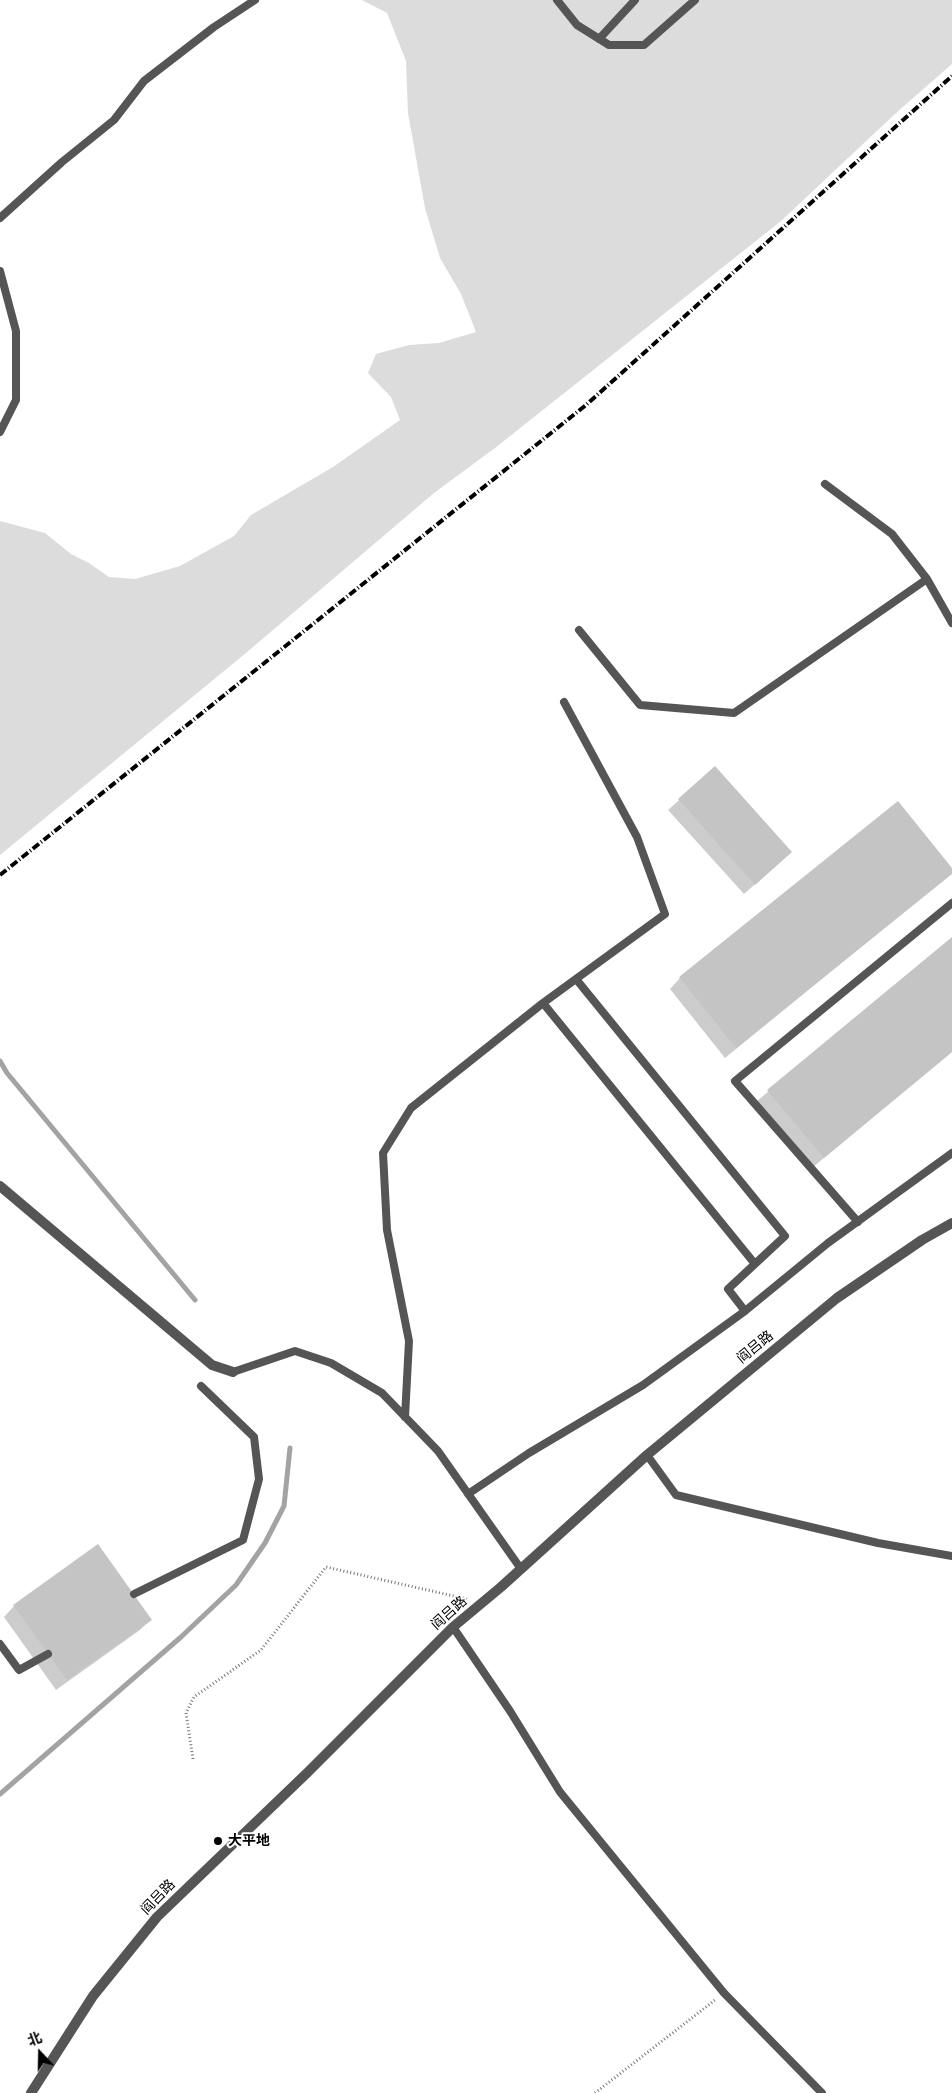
<!DOCTYPE html>
<html>
<head>
<meta charset="utf-8">
<style>
  body { margin:0 }
  #map { position:relative; width:952px; height:2093px; overflow:hidden; background:#fff; font-family:"Asap Condensed","Noto Sans SC",sans-serif }
  canvas { display:block }
  .north { position:absolute; left:15px; top:2028px; width:50px; height:50px; -webkit-text-stroke:4px #fff; paint-order:stroke; rotate:339deg; font-size:14px; font-weight:700; line-height:20px; text-align:center; color:#000 }
  .north::after { content:''; display:block; margin:auto; width:18px; height:22px; background:#000; clip-path:polygon(50% 0,100% 100%,50% 72%,0 100%) }
</style>
</head>
<body>
<div id="map">
<canvas width="952" height="2093"></canvas>
<div class="north">北</div>
</div>
<script>
const c = document.querySelector('canvas').getContext('2d');
c.lineJoin = 'round';
function fill(path, color) { c.fillStyle = color; c.fill(path, 'evenodd'); }
const shape = rows => new Path2D(rows.map(r => 'M' + r).join(''));
function strokePath(path, color, width, dash) { c.strokeStyle = color; c.lineWidth = width; c.lineCap = dash ? 'butt' : 'round'; c.setLineDash(dash || []); c.stroke(path); }
function write(font, color, halo, rows, align = 'center') {
  c.font = font + ' "Asap Condensed","Noto Sans SC",sans-serif'; c.lineWidth = 4; c.setLineDash([]); c.textBaseline = 'middle'; c.strokeStyle = halo; c.fillStyle = color; for (const [text, x, y, turn = 0] of rows) {
    c.save(); c.translate(x, y); c.rotate((+turn || 0) * Math.PI / 180); c.textAlign = isNaN(turn) ? turn : align; if (halo) c.strokeText(text, 0, 0); c.fillText(text, 0, 0); c.restore();
  }
}
fill(shape([
  [362,0,952,0,952,64,896,113,781,221,495,448,434,493,246,653,0,855,0,521,45,533,71,554,89,563,109,577,135,579,180,566,234,536,251,515,333,467,400,420,391,397,368,373,376,354,409,345,439,343,476,332,461,294,440,258,425,208,408,113,406,61,387,13]
]), '#dcdcdc');
fill(shape([
  [715,768,780,862,744,894,668,810],
  [898,803,952,870,952,873,725,1058,670,989,680,978],
  [952,938,952,1052,813,1167,757,1101],
  [14,1606,150,1620,140,1630,56,1690,4,1617]
]), '#0003');
strokePath(shape([
  [0,1061,7,1073,195,1300],
  [0,1794,181,1637,236,1585,265,1543,284,1506,290,1448]
]), '#a3a3a3', 5);
fill(shape([
  [715,766,792,852,755,885,678,799],
  [898,801,952,868,952,874,736,1048,679,977],
  [952,937,952,1052,824,1158,767,1090],
  [98,1544,152,1620,67,1680,13,1605]
]), '#c4c4c4');
strokePath(shape([
  [193,1759,186,1713,194,1697,261,1650,326,1567,467,1599],
  [595,2093,715,2000]
]), '#777', 3, [1, 2.5]);
strokePath(shape([
  [557,0,577,25,609,45,644,45,695,0],
  [599,39,635,0],
  [0,218,62,162,114,120,144,81,214,27,255,0],
  [0,271,16,331,16,400,0,432],
  [825,484,892,534,927,579,952,623],
  [579,630,640,705,734,713,927,579],
  [576,979,785,1236,728,1289,745,1311],
  [543,1003,755,1264],
  [858,1222,735,1081,952,903],
  [233,1372,295,1351,331,1363,382,1393,438,1451,521,1569],
  [405,1417,409,1341,387,1230,383,1153,411,1108,543,1003,665,914,637,837,564,702],
  [647,1455,676,1495,878,1543,952,1556],
  [468,1494,529,1453,643,1385,745,1311,828,1243,952,1153],
  [134,1594,243,1540,259,1479,254,1437,201,1386],
  [453,1627,510,1711,560,1792,724,1993,822,2093],
  [0,1644,19,1670,48,1654]
]), '#555', 8);
strokePath(shape([
  [0,1186,212,1365,233,1372],
  [31,2093,93,1996,157,1917,307,1773,453,1627,501,1587,647,1455,837,1298,922,1240,952,1223]
]), '#555', 10);
strokePath(shape([
  [0,875,586,405,952,76]
]), '#000', 4, [8, 2.5, 1, 2.5]);
for (const [x, y, r, color] of [
  [218,1841,5,"#000"]
]) { const dot = new Path2D(); dot.arc(x, y, r, 0, 2 * Math.PI); c.fillStyle = color; c.fill(dot); strokePath(dot, '#fff', 2); }
write('14px', '#000', '#fff', [
  ["阎吕路",755,1347,-39],
  ["阎吕路",449,1613,-42],
  ["阎吕路",158,1897,-46]
]);
write('bold 14px', '#000', '#fff', [
  ["大平地",228,1841]
], 'left');
</script>
</body>
</html>
